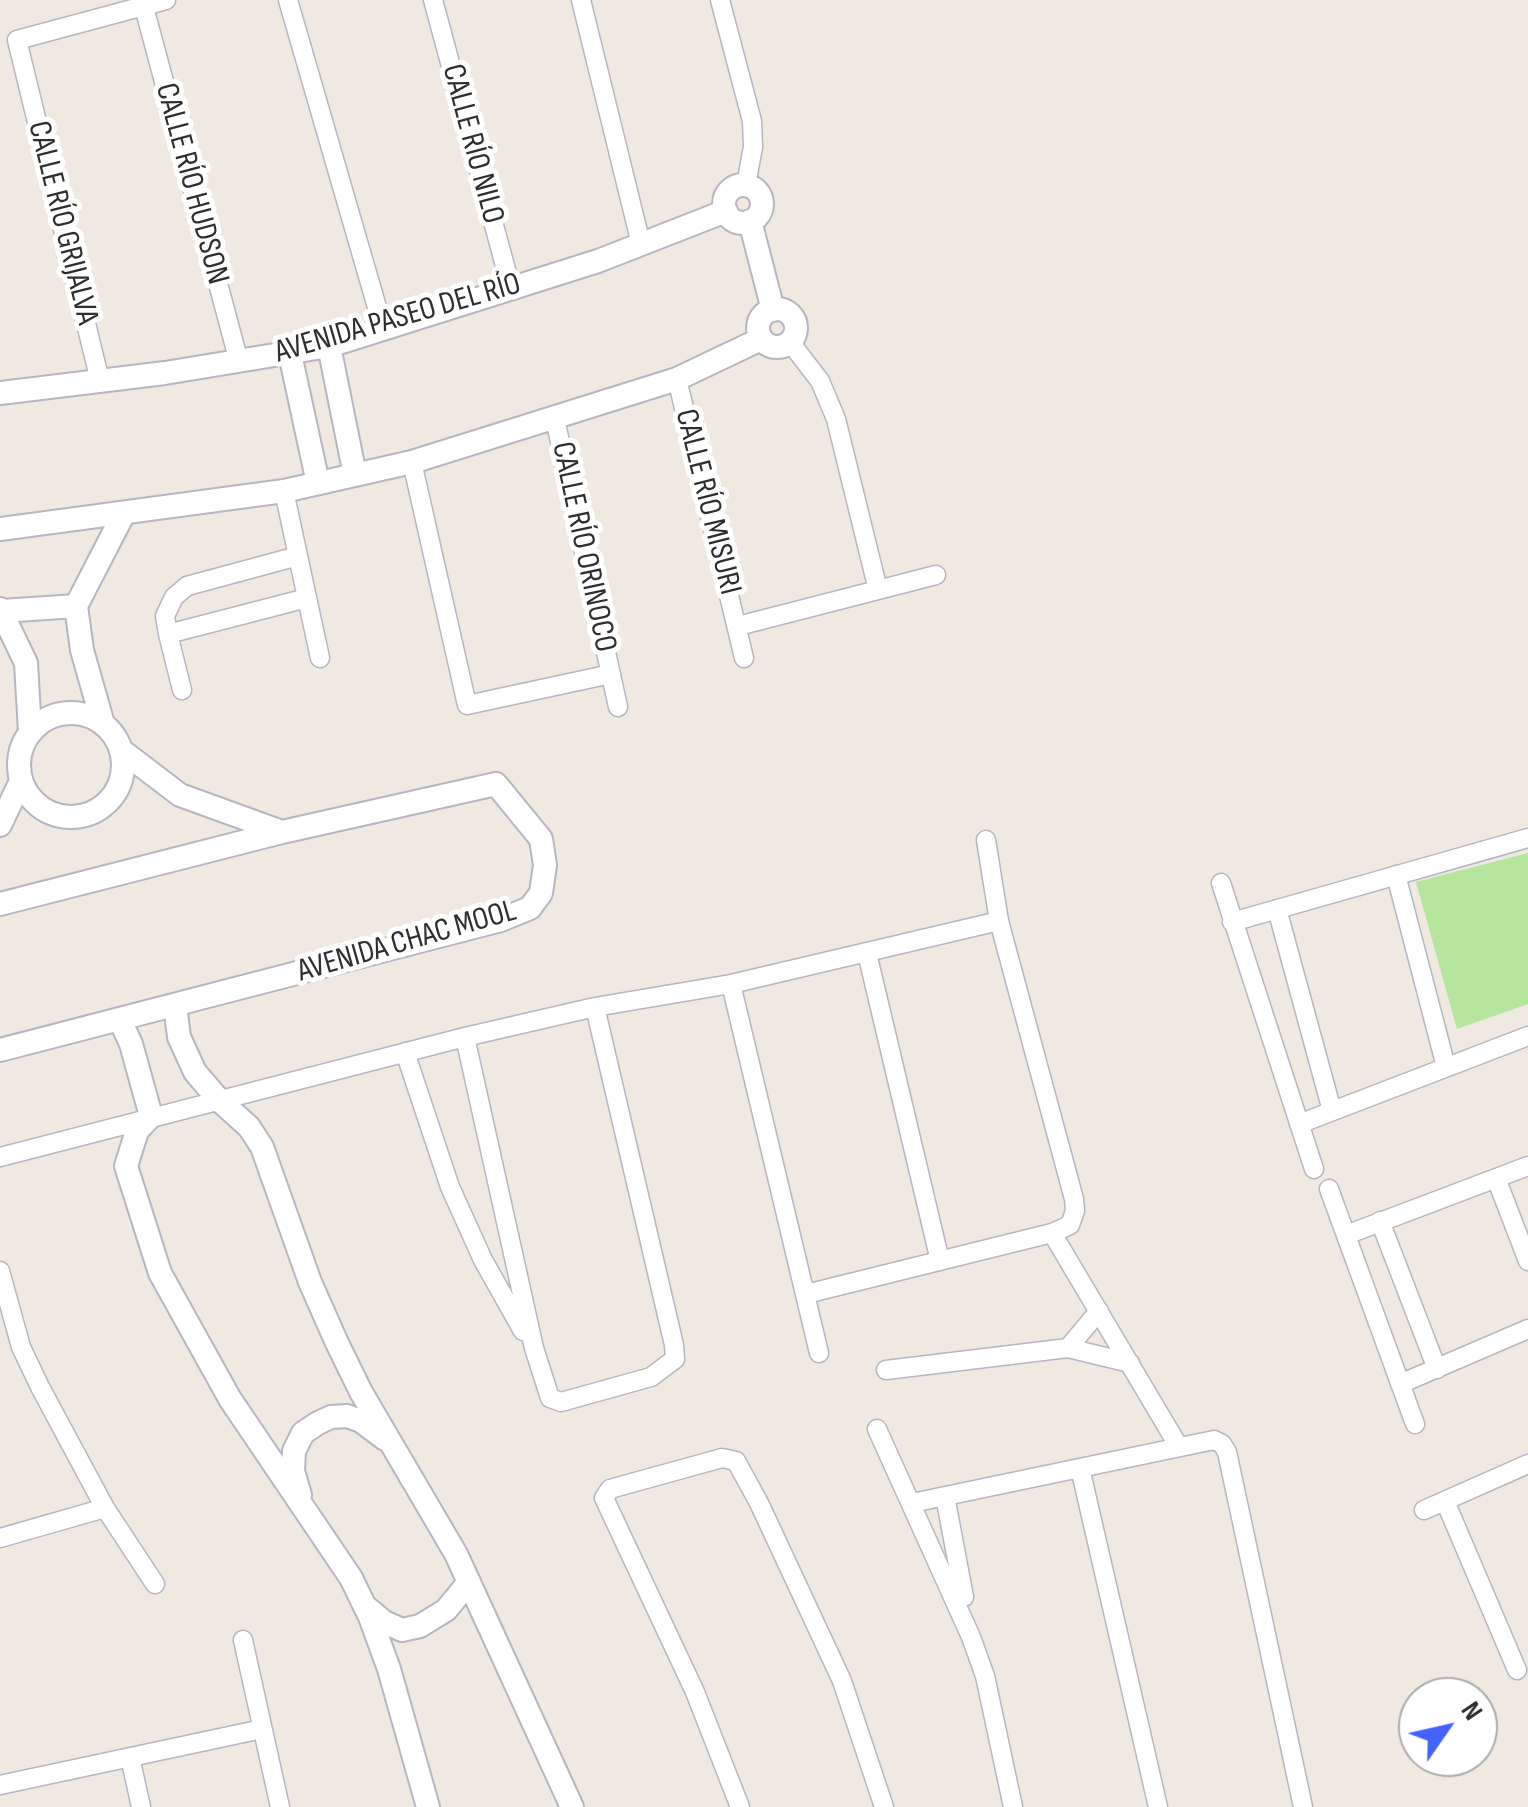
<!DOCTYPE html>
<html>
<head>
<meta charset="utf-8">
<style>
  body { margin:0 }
  #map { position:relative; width:1528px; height:1807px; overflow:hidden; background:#efe9e1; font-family:"Sofia Sans Condensed",sans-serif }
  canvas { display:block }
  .north { position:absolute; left:1398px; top:1677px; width:100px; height:100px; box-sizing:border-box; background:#fff; border:2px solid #ababab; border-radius:50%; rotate:56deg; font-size:28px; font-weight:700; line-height:40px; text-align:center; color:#2e2e2e }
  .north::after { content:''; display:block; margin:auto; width:35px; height:45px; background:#4264fb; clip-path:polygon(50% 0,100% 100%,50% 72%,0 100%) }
</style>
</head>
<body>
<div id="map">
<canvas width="1528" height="1807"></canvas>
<div class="north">N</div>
</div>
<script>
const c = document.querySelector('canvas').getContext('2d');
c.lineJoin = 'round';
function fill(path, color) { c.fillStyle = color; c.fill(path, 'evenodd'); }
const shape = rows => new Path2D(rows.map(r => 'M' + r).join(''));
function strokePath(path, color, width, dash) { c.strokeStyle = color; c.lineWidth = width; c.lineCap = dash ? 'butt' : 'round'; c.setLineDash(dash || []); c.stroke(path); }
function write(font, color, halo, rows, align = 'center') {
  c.font = font + ' "Sofia Sans Condensed",sans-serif'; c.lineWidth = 10; c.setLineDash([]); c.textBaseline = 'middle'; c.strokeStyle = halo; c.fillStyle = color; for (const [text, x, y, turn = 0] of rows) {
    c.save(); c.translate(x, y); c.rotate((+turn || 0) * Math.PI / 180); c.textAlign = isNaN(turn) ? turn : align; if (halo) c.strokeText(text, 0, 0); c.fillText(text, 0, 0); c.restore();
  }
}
fill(shape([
  [1528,853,1528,1004,1457,1029,1416,882]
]), '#b6e59e');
const street = shape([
  [288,0,383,328],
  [433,0,511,288],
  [581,0,641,244],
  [720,0,752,121,753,147,746,185],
  [144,7,239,362],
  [790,342,820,381,836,419,878,590],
  [677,379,744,658],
  [100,381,17,40,166,0],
  [555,419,618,707],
  [412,462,467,705,611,674],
  [284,491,320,658],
  [298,556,187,586,174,597,165,616,168,634,307,598],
  [738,626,936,575],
  [168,634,182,690],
  [1396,875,1446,1067],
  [1221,883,1314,1169],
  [1277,909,1332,1111],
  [1232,922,1528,838],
  [867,953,940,1261],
  [731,984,819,1353],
  [465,1037,534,1348,550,1398,561,1402,651,1377,675,1359,674,1345,595,1007],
  [405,1052,450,1187,483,1260,523,1331],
  [1299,1124,1528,1036],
  [0,1157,465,1037,595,1007,731,984,999,921],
  [1496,1178,1528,1261],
  [1329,1189,1415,1424],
  [1380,1221,1437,1369],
  [1052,1233,1179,1447],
  [1346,1235,1528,1166],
  [0,1271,21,1347,40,1387,105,1508,155,1584],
  [806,1294,1052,1233,1070,1225,1075,1211,1074,1199,999,921,986,840],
  [1068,1348,1130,1363],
  [886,1370,1068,1348,1099,1311],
  [1400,1384,1528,1329],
  [877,1429,971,1637,985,1676,1013,1807],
  [1080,1468,1158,1807],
  [945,1496,964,1597],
  [1445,1501,1517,1670],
  [912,1503,1214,1440,1222,1444,1227,1452,1303,1807],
  [1424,1510,1528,1464],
  [0,1538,105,1508],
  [243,1640,280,1807],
  [130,1757,141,1807],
  [0,1785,262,1729],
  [740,1807,695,1692,604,1498,610,1489,722,1458,736,1461,759,1503,842,1681,884,1807]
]);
const secondary = shape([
  '724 204a19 19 0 1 1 38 0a19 19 0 1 1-38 0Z',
  [750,221,773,310],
  '758 328a19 19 0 1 1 38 0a19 19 0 1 1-38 0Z',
  [329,346,355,475],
  [290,354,318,483],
  [0,393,165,373,329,346,598,261,726,211],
  [0,529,284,491,412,462,677,379,761,339],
  [0,609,26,663,30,732],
  [2,611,76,606],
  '19 765a52 52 0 1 1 104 0a52 52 0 1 1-104 0Z',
  [103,724,82,650,76,606,124,513],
  [121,750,180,795,282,832],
  [0,825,21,781],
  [0,904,282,832,496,784,541,839,545,865,541,893,530,908,501,920,0,1050],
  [175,1005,179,1037,195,1072,219,1100,249,1127,262,1147,310,1282,337,1343,361,1392,456,1554,572,1807],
  [120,1020,131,1044,151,1116,137,1131,126,1166,160,1273,230,1399,351,1578,370,1617,389,1669,428,1807],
  [300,1495,293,1471,294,1451,303,1433,318,1423,331,1417,347,1416,361,1421,385,1439],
  [366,1607,384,1622,402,1630,420,1626,446,1610,469,1582]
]);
strokePath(street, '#b4b7c1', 21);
strokePath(secondary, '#b4b7c1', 26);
strokePath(street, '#fff', 18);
strokePath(secondary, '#fff', 22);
write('32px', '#2e2e2e', '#fff', [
  ["CALLE RÍO NILO",472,144,75],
  ["CALLE RÍO HUDSON",191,184,75],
  ["CALLE RÍO GRIJALVA",62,223,76],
  ["AVENIDA PASEO DEL RÍO",398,319,-16],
  ["CALLE RÍO MISURI",707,502,76],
  ["CALLE RÍO ORINOCO",583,547,78],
  ["AVENIDA CHAC MOOL",407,942,-16]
]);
</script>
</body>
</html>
